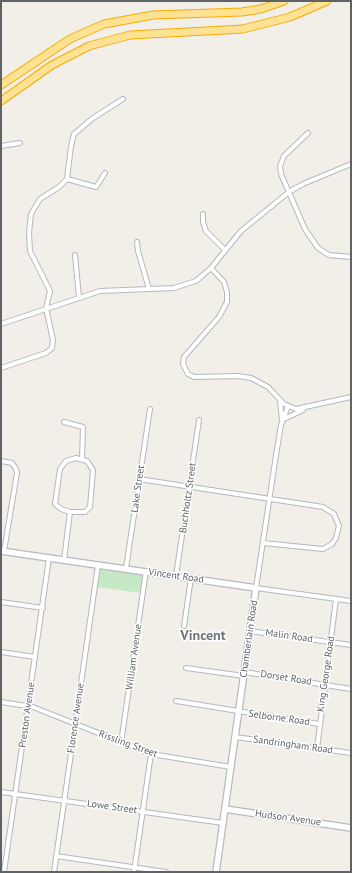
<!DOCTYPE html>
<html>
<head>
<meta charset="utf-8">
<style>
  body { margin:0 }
  #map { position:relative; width:352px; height:873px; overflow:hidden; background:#f1efe8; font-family:"PT Sans",sans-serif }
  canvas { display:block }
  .frame { position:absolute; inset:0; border:2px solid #5f6368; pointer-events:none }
</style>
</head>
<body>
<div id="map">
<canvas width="352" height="873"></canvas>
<div class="frame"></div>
</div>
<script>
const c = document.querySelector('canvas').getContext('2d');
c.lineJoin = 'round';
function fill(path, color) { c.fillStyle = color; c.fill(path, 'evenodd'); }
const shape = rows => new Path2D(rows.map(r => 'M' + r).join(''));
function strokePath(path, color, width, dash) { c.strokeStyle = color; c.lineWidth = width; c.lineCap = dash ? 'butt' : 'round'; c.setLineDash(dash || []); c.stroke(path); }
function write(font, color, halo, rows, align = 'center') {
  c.font = font + ' "PT Sans",sans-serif'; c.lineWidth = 3; c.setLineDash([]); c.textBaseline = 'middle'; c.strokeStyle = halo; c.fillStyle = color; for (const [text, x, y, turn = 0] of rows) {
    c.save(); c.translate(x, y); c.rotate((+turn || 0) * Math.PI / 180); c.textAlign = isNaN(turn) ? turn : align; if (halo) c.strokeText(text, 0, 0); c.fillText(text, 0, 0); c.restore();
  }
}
fill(shape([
  [99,569,141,574,143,578,141,593,97,587]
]), '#c5e8c5');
const street = shape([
  [308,133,284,156,280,166,281,174,305,229,318,248,329,255,351,257],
  [1,146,20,143],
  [67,179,96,187,105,173],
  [203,214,203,222,206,231,225,250],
  [137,242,138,251,149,289],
  [75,255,79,297],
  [211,268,224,282,227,292,227,302,219,317,184,357,183,364,188,374,194,377,238,376,251,378,268,387,284,404,296,409,351,397],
  [1,324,100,291,174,288,196,281,211,268,241,231,289,192,303,184,351,164],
  [1,368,46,353,52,348,53,340,46,308,50,291,30,251,29,233,31,214,40,199,59,187,67,179,71,146,74,134,93,118,123,99],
  [280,401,282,420],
  [288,406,281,425,276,455,256,588,351,601],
  [284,419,303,410],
  [64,422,83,427,82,459],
  [76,458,87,461,93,470,90,507,85,512,70,512,61,509,55,504,60,469,66,461,76,458],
  [1,461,12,463,16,469,17,473,4,551],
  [139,479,323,507,334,514,339,526,336,538,332,544,323,549,263,543],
  [64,560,70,512],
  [126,568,150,409],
  [176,576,199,420],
  [1,602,43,608],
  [184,626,191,578],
  [250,631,351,645],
  [1,652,35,657],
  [186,668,244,676],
  [244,672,351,689],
  [176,701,319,724],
  [1,702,33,707,151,754,231,767],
  [235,737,351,753],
  [121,743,146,571],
  [317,749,336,599],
  [1,792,223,823],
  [56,856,166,872],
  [4,872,49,558],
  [54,872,98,565],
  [134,872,151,754]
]);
const secondary = shape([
  [1,551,256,588,216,872],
  [225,809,351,828]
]);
const highway = shape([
  [1,85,70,39,104,24,153,15,242,12,261,9,284,1],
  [1,101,52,65,89,46,130,35,243,29,290,17,327,1]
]);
strokePath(street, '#b5b8bc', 6);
strokePath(secondary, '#b6babf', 8);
strokePath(highway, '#f9ab00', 9);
strokePath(street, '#fff', 4);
strokePath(secondary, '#fff', 5.5);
strokePath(highway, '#fde293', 7);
write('10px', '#5f6368', '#fff', [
  ["Lake Street",138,489,-82],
  ["Buchholtz Street",188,498,-82],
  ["Vincent Road",176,576,8],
  ["Malin Road",289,636,8],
  ["Chamberlain Road",249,639,-82],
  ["William Avenue",134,657,-82],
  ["King George Road",326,674,-82],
  ["Dorset Road",286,678,9],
  ["Preston Avenue",27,715,-82],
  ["Florence Avenue",76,718,-82],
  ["Selborne Road",279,718,8],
  ["Rissling Street",128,744,20],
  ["Sandringham Road",293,745,8],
  ["Lowe Street",112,807,8],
  ["Hudson Avenue",288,818,8]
]);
write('bold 14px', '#70757a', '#fff', [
  ["Vincent",203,636]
]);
</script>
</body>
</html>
